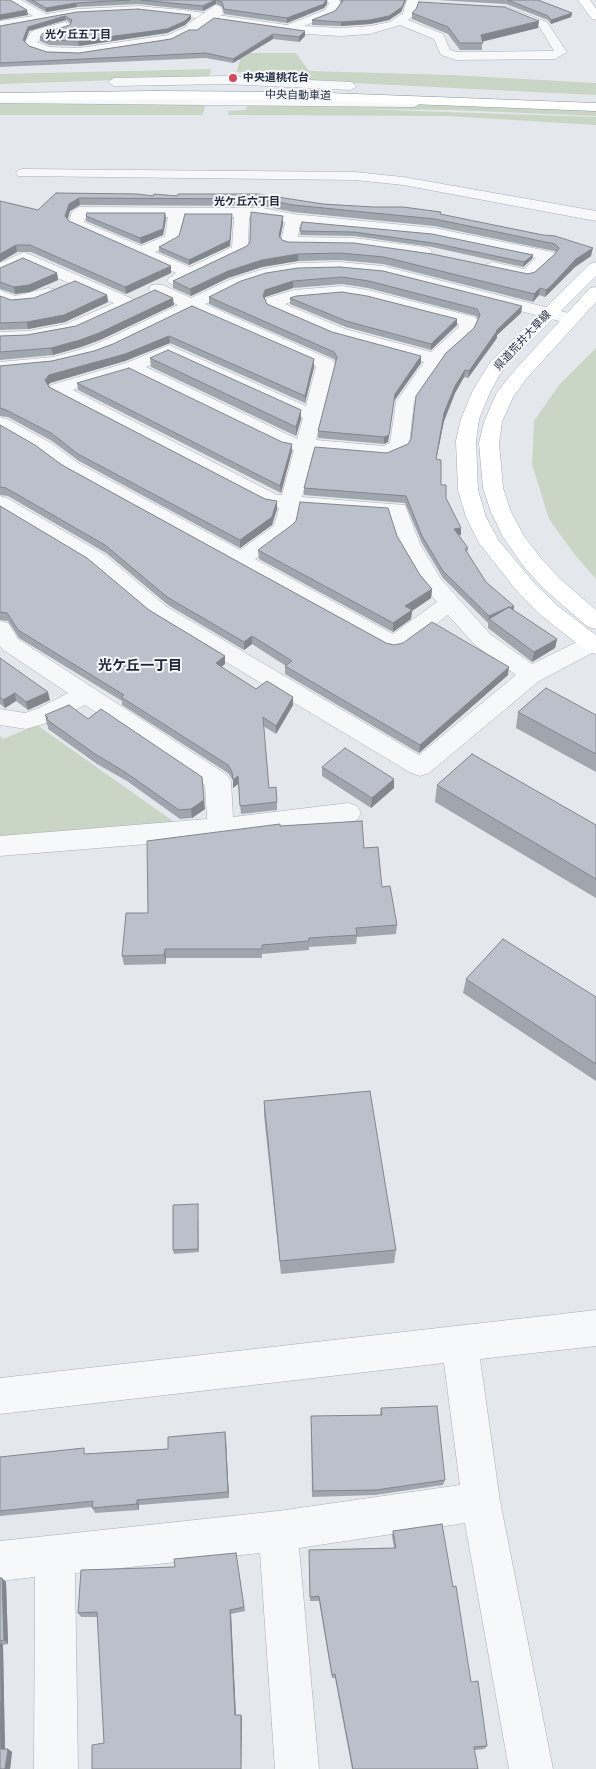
<!DOCTYPE html>
<html>
<head>
<meta charset="utf-8">
<style>
  body { margin:0 }
  canvas { display:block; background:#e4e7ec }
</style>
</head>
<body>
<canvas width="596" height="1769"></canvas>
<script>
const c = document.querySelector('canvas').getContext('2d');
c.lineJoin = 'round';
function fill(path, color) { c.fillStyle = color; c.fill(path, 'evenodd'); }
const shape = rows => new Path2D(rows.map(r => 'M' + r).join(''));
function strokePath(path, color, width, dash) { c.strokeStyle = color; c.lineWidth = width; c.lineCap = dash ? 'butt' : 'round'; c.setLineDash(dash || []); c.stroke(path); }
function write(font, color, halo, rows, align = 'center') {
  c.font = font + ' "Nunito Sans","Noto Sans JP",sans-serif'; c.lineWidth = 4; c.setLineDash([]); c.textBaseline = 'middle'; c.strokeStyle = halo; c.fillStyle = color; for (const [text, x, y, turn = 0] of rows) {
    c.save(); c.translate(x, y); c.rotate((+turn || 0) * Math.PI / 180); c.textAlign = isNaN(turn) ? turn : align; if (halo) c.strokeText(text, 0, 0); c.fillText(text, 0, 0); c.restore();
  }
}
fill(shape([
  [250,53,296,53,309,71,452,75,596,83,596,95,251,78,252,73,237,72,237,70,260,71,237,70,240,61,238,59],
  [211,69,209,77,0,84,0,74],
  [0,103,191,104,205,106,203,115,0,115],
  [247,105,420,105,596,111,596,116,451,110,355,109,596,117,596,125,448,116,228,115,229,111,246,110],
  [596,348,596,579,575,555,549,519,532,464,534,421,559,385],
  [37,725,177,824,0,837,0,736,3,739]
]), '#c9d6c5');
const minor = shape([
  [7,0,21,0,46,14,77,9,138,6,183,10,287,25,325,10,329,4,327,0,339,0,341,4,333,14,304,26,341,28,370,26,390,22,403,13,407,0,419,0,414,15,408,20,443,34,450,50,457,52,554,51,539,26,500,11,498,9,504,6,547,22,567,52,555,59,456,60,441,55,434,39,400,25,370,34,341,36,289,33,183,16,138,12,77,15,0,29,0,21,33,16,7,0],
  [65,22,69,24,71,26,69,28,43,36,37,42,49,47,79,48,168,35,193,24,199,28,171,42,79,56,48,55,30,49,25,43,30,33,35,30,65,22],
  [225,76,351,82,357,86,351,90,225,84,114,86,108,82,114,78,225,76],
  [0,95,414,99,421,103,414,107,0,103,0,95],
  [23,169,355,172,403,177,596,211,596,221,403,185,355,180,18,176,16,173,18,170,23,169],
  [80,207,263,208,293,214,434,228,548,251,554,253,556,256,533,278,527,280,487,270,485,267,487,264,493,262,524,269,536,258,432,237,300,224,298,237,354,238,424,247,430,249,432,252,430,255,424,257,354,248,289,247,283,245,281,242,285,222,263,218,249,217,248,249,246,252,175,285,169,283,167,280,176,273,71,227,68,224,72,212,75,209,80,207],
  [86,217,168,217,165,236,141,246,84,222,86,217],
  [184,217,234,217,232,247,190,267,155,252,178,241,184,217],
  [24,252,133,299,135,303,133,307,124,307,122,312,77,332,28,341,0,342,0,332,28,331,66,324,114,303,24,263,0,274,0,263,24,252],
  [340,262,383,266,577,315,580,319,577,323,571,324,383,276,340,272,298,273,266,278,241,286,205,304,332,360,335,364,316,440,384,446,390,443,396,402,424,362,333,337,268,309,265,302,267,298,294,290,342,286,368,290,475,317,478,321,472,334,444,359,414,402,409,446,406,450,387,458,313,452,302,497,405,505,420,544,441,579,490,634,532,664,583,639,591,637,596,638,596,651,539,681,429,773,420,776,411,773,151,617,89,565,0,511,0,496,7,498,105,555,167,607,419,755,516,675,474,644,448,615,402,649,394,651,386,649,64,471,37,451,0,431,0,417,7,419,51,443,78,463,240,550,274,526,279,508,266,505,51,393,48,389,51,385,126,363,169,345,306,406,316,366,192,311,113,350,94,357,53,367,0,372,0,362,53,357,82,349,101,342,178,305,151,293,149,289,151,285,163,285,191,298,229,280,263,269,298,263,340,262],
  [342,296,367,300,459,324,458,328,431,352,345,329,285,304,296,300,342,296],
  [169,357,303,418,297,439,146,367,169,357],
  [130,373,283,448,294,450,282,495,277,495,73,390,130,373],
  [299,509,389,515,398,544,421,583,437,602,393,634,255,559,291,533,294,529,299,509],
  [48,288,54,289,56,293,54,297,32,304,13,306,0,301,0,290,15,296,48,288],
  [0,621,8,623,18,639,227,775,231,781,233,817,348,803,357,806,361,813,357,820,348,823,221,838,0,856,0,836,207,819,205,785,85,705,57,720,26,729,0,725,0,709,25,713,39,708,68,693,2,649,0,646,0,621],
  [596,1310,596,1346,480,1359,500,1501,553,1769,509,1769,465,1523,299,1548,319,1769,275,1769,260,1553,75,1573,78,1769,34,1769,35,1577,0,1581,0,1541,278,1511,460,1485,444,1363,0,1414,0,1378,596,1310]
]);
const major = shape([
  [578,0,590,0,596,9,596,20,592,19,578,0],
  [596,262,596,276,504,368,491,390,479,419,476,441,478,490,486,517,499,541,536,585,559,607,596,635,596,654,588,652,543,617,520,595,479,543,466,517,458,490,456,441,461,419,473,390,491,361,590,264,596,262],
  [596,287,596,302,527,378,513,397,502,422,499,443,503,488,511,512,524,536,540,557,559,578,596,610,596,629,588,627,543,588,524,567,503,537,491,512,483,488,479,443,484,422,497,392,515,370,590,288,596,287]
]);
const highway = shape([
  [153,91,302,92,596,103,596,111,302,100,153,99,0,101,0,93,153,91]
]);
strokePath(minor, '#a9aeb7', 1);
strokePath(major, '#a3abb8', 1);
strokePath(highway, '#8b94a3', 1);
fill(minor, '#f7f8fa');
fill(major, '#fff');
fill(highway, '#fff');
const minorBridge = shape([
  [193,28,216,12]
]);
strokePath(minorBridge, '#a9aeb7', 13, []);
strokePath(minorBridge, '#f7f8fa', 12);
fill(shape([
  [25,0,327,0,327,4,324,8,287,23,224,14,222,7,216,4,203,11,138,4,77,7,46,12],
  [340,0,406,0,401,12,389,20,370,24,341,26,312,25,312,20,335,11,341,2],
  [438,0,538,0,572,13,571,17,551,24,548,20,506,4],
  [77,12,191,19,185,25,167,33,79,46,49,45,40,41,40,37,70,25,70,23,66,20,29,31,25,42,29,46,47,52,79,53,171,39,189,30,305,36,299,42,273,39,233,63,206,58,0,67,0,26],
  [412,13,538,28,482,41,482,50,460,50,448,34,412,19],
  [56,193,153,196,258,194,323,204,441,212,441,215,543,235,591,256,575,267,545,297,539,295,533,302,383,264,340,260,298,261,262,267,228,278,191,296,173,288,173,281,247,246,283,224,280,237,282,240,288,242,528,274,535,272,556,253,554,251,434,226,293,212,263,206,80,205,70,211,68,219,69,221,171,273,126,294,31,252,17,252,0,262,0,201,38,210],
  [165,213,166,219,163,235,141,244,86,221,86,216],
  [232,219,230,246,189,265,159,252,159,247],
  [302,222,533,255,532,259,523,267,432,247,354,236,300,235],
  [0,268,57,273,58,280,30,292,15,294,0,289],
  [298,268,522,306,521,313,497,335,497,338,468,378,464,377,455,393,444,421,436,459,441,485,461,535,459,535,468,548,467,553,486,582,513,610,557,639,555,648,532,662,488,628,488,623,443,578,422,543,405,503,304,495,304,488,408,444,474,328,478,319,476,316,368,288,342,284,293,288,265,297,265,299,267,304,332,332,421,363,394,401,388,442,384,444,318,438,318,431,336,363,334,359,209,304,209,297],
  [107,295,108,302,65,322,28,329,0,330,0,296,11,300],
  [290,298,457,325,431,350,346,327,290,304],
  [174,305,100,340,81,347,53,355,0,360,0,336,27,335,76,326],
  [192,306,314,367,305,403,170,343,125,361,50,383,48,386,49,387,265,499,277,501,277,509,272,525,240,548,79,461,52,441,8,417,0,416,0,366,52,361,94,351,113,344],
  [150,358,301,410,301,419,296,436,151,367],
  [77,383,282,442,292,444,292,451,281,493,78,390],
  [0,425,62,465,386,643,508,675,419,753,285,674,285,666,286,666,252,644,244,650,168,605,106,553,8,496,0,495],
  [0,506,149,610,225,656,225,664,221,667,256,689,293,697,293,705,276,734,263,726,269,788,277,802,277,810,241,814,238,784,233,788,233,780,228,773,122,705,122,701,19,638,8,621,0,620],
  [397,536,420,575,432,589,431,598,412,611,411,619,393,632,259,559,258,550],
  [0,658,50,700,28,710,16,701,5,708,0,704],
  [518,712,596,715,596,772,516,728],
  [45,715,205,809,192,818,180,819,127,781,97,764,48,729,48,726,47,725],
  [322,767,394,788,371,808,322,776],
  [437,785,596,825,596,898,435,802],
  [280,826,364,848,382,887,397,925,396,934,357,937,356,944,309,947,309,950,262,954,262,958,166,958,166,964,124,965,122,956,148,913],
  [466,979,596,997,596,1081,463,993],
  [264,1101,396,1250,394,1263,281,1274,264,1115],
  [198,1208,199,1252,174,1254,173,1250],
  [381,1408,445,1480,443,1485,375,1495,312,1497,311,1422,380,1415],
  [225,1432,229,1498,139,1505,139,1510,95,1513,92,1507,0,1516,0,1457,86,1454,168,1449],
  [393,1531,453,1587,471,1682,487,1746,484,1749,475,1750,352,1769,335,1678,332,1678,319,1601,310,1601,309,1550,394,1548,392,1536],
  [236,1553,245,1611,231,1614,236,1715,241,1715,242,1718,241,1769,92,1769,104,1743,98,1617,81,1617,78,1613,175,1567],
  [0,1578,6,1582,8,1644,3,1645,5,1749,8,1749,12,1752,10,1769,0,1769]
]), '#a1a5ae');
fill(shape([
  [215,0,216,0,216,4,203,11,203,6],
  [327,0,327,4,324,8,287,23,287,18],
  [405,0,406,0,401,12,389,20,370,24,341,26,341,22],
  [76,3,77,7,46,12,46,8],
  [27,10,28,15,0,20,0,15],
  [572,13,571,17,551,24,551,20],
  [191,15,191,19,185,25,167,33,79,46,78,41],
  [65,16,66,20,29,31,24,44,23,40,28,27],
  [539,21,538,28,481,42,481,35],
  [305,31,305,36,299,42,299,37],
  [273,34,273,39,233,63,233,59],
  [79,198,80,205,70,211,66,223,65,216,69,204],
  [165,213,166,219,163,235,141,244,140,238],
  [232,214,230,246,189,265,189,260],
  [283,216,283,224,279,243,279,236],
  [16,245,17,252,0,262,0,254],
  [593,248,591,256,575,267,545,297,546,290,576,259],
  [298,254,298,261,262,267,228,278,191,296,190,289,228,271,262,260],
  [533,255,532,259,523,267,524,262],
  [171,266,171,273,126,294,125,287],
  [57,273,58,280,30,292,15,294,14,287],
  [293,281,293,288,265,297,263,303,263,296,265,290],
  [540,288,539,295,533,302,534,294],
  [107,295,108,302,65,322,28,329,27,322],
  [173,298,174,305,100,340,81,347,53,355,51,348],
  [522,306,521,313,497,335,497,338,468,378,469,371,496,331],
  [457,319,457,325,431,350,431,344],
  [169,336,170,343,125,361,50,383,46,388,45,380,49,375],
  [421,356,421,363,394,401,388,442,384,444,384,437,395,394],
  [314,359,314,367,305,403,305,396],
  [465,370,464,377,455,393,444,421,435,466,444,413,455,386],
  [301,410,301,419,296,436,296,427],
  [292,444,292,451,281,493,280,486],
  [277,501,277,509,272,525,240,548,240,540],
  [461,528,461,535,453,536,454,529],
  [432,589,431,598,412,611,411,619,393,632,393,623,405,606],
  [514,606,513,613,489,619,488,623,489,616],
  [252,636,252,644,244,650,244,642],
  [557,639,555,648,532,662,534,652],
  [225,656,225,664,216,671,216,663],
  [509,667,508,675,419,753,420,745],
  [48,692,50,700,28,710,26,702],
  [15,693,16,701,5,708,3,700],
  [293,697,293,705,276,734,276,726],
  [238,776,238,784,233,788,233,780],
  [202,777,205,809,192,818,191,809],
  [394,779,394,788,371,808,372,798],
  [165,949,166,958,166,964,164,955],
  [225,1432,226,1438,229,1498,228,1492],
  [137,1500,139,1505,139,1510,137,1504],
  [2,1578,6,1582,8,1644,4,1640],
  [230,1610,231,1614,236,1718,235,1715],
  [0,1642,3,1645,5,1752,1,1749],
  [241,1715,242,1718,241,1769],
  [8,1749,12,1752,10,1769,5,1769]
]), '#83868d');
const building = shape([
  [0,0,10,0,27,10,0,15,0,0],
  [32,0,130,0,76,3,46,8,32,0],
  [141,0,215,0,203,6,141,0],
  [217,0,326,0,324,4,287,18,224,9,222,2,217,0],
  [342,0,405,0,402,7,389,16,370,20,341,22,312,20,335,11,343,1,342,0],
  [508,0,538,0,572,13,551,20,548,16,508,0],
  [419,2,504,7,539,21,481,35,483,43,460,43,448,27,412,13,416,9,419,2],
  [138,9,191,15,185,21,167,29,78,41,49,40,40,37,43,33,70,25,72,20,65,16,28,27,23,40,29,46,47,52,79,53,171,39,189,30,197,30,214,18,305,31,299,37,273,34,233,59,206,53,0,63,0,26,77,12,138,9],
  [56,193,137,194,153,196,154,194,177,196,178,194,258,194,323,204,373,207,403,207,441,212,440,214,543,235,555,236,593,248,576,259,551,286,546,290,540,288,534,294,384,257,340,253,298,254,262,260,228,271,190,289,173,281,247,246,250,242,251,212,283,216,279,236,282,240,288,242,354,243,432,254,528,274,535,272,556,253,559,248,555,244,435,219,293,205,263,199,79,198,69,204,65,216,69,221,171,266,125,287,30,245,16,245,0,254,0,201,38,210,56,193],
  [87,213,165,213,163,229,140,238,86,216,87,213],
  [185,214,232,214,230,240,189,260,159,247,179,236,185,214],
  [302,222,432,234,533,255,524,262,433,243,354,232,300,231,302,222],
  [23,258,57,273,29,285,14,287,0,282,0,268,23,258],
  [340,267,383,271,522,306,496,331,497,331,469,371,465,370,455,386,444,413,436,459,441,460,441,485,446,485,446,498,461,528,454,529,468,548,465,549,486,582,514,606,509,608,509,607,489,616,443,571,422,536,406,496,304,488,315,447,387,453,408,444,411,439,416,396,446,353,474,328,480,315,477,309,369,281,342,277,293,281,265,290,263,296,267,304,332,332,421,356,395,394,389,435,384,437,318,431,337,357,334,352,209,297,241,281,266,273,298,268,340,267],
  [75,281,107,295,64,315,27,322,0,323,0,296,11,300,34,298,75,281],
  [155,290,173,298,99,333,80,340,51,348,0,352,0,336,27,335,76,326,155,290],
  [342,292,367,296,457,319,431,344,346,321,290,298,296,296,342,292],
  [192,306,314,359,305,396,169,336,125,354,49,375,45,380,49,387,265,499,277,501,272,517,240,540,78,454,51,433,6,410,0,408,0,366,52,361,94,351,113,344,192,306],
  [168,350,301,410,296,427,150,358,168,350],
  [129,368,282,442,292,444,280,486,77,383,129,368],
  [0,425,35,445,62,465,386,643,394,645,403,643,432,622,509,667,420,745,285,666,292,661,252,636,244,642,167,597,105,545,6,488,0,487,0,425],
  [300,502,388,508,397,536,420,575,432,589,405,606,412,610,393,623,258,550,292,525,296,521,300,502],
  [0,506,87,558,149,610,225,656,216,663,220,666,256,689,267,681,293,697,276,726,263,717,269,788,276,787,277,802,240,806,238,776,233,780,232,772,228,765,121,697,124,695,18,630,7,613,0,612,0,506],
  [509,607,557,639,534,652,489,619,509,607],
  [0,658,48,692,26,702,15,693,3,700,0,697,0,658],
  [546,688,596,715,596,754,518,712,546,688],
  [69,705,88,719,101,709,202,777,204,800,191,809,179,810,125,772,95,754,46,719,48,718,45,715,69,705],
  [345,748,394,779,372,798,322,767,345,748],
  [472,754,596,825,596,879,437,785,472,754],
  [362,821,364,848,378,847,382,887,390,886,397,925,356,928,357,935,309,938,309,941,262,945,262,949,165,949,164,955,122,956,126,913,148,913,147,841,280,824,280,826,362,821],
  [503,939,596,997,596,1064,466,979,503,939],
  [370,1091,396,1250,280,1261,264,1101,370,1091],
  [198,1204,198,1249,173,1250,173,1205,198,1204],
  [437,1406,445,1480,376,1490,313,1491,311,1416,382,1415,381,1408,437,1406],
  [225,1432,228,1492,137,1500,137,1504,92,1508,93,1501,0,1511,0,1457,84,1448,84,1454,168,1449,168,1437,225,1432],
  [442,1524,453,1587,456,1586,471,1682,478,1681,487,1746,474,1747,478,1769,353,1769,335,1674,332,1675,319,1596,310,1597,309,1550,396,1548,393,1531,442,1524],
  [236,1553,244,1607,230,1610,235,1715,241,1715,241,1769,92,1769,92,1745,104,1743,97,1612,78,1613,81,1570,175,1567,174,1559,236,1553],
  [0,1578,2,1578,4,1640,0,1641,0,1578],
  [0,1702,1,1749,8,1749,5,1769,0,1769,0,1702]
]);
fill(building, '#bbc0ca');
strokePath(building, '#83868d', 1);
for (const [x, y, r, color] of [
  [233,78,5,"#d1495b"]
]) { const dot = new Path2D(); dot.arc(x, y, r, 0, 2 * Math.PI); c.fillStyle = color; c.fill(dot); strokePath(dot, '#f4f6f9', 2); }
write('bold 11px', '#1d2536', '#f4f6f9', [
  ["光ケ丘五丁目",78,35],
  ["光ケ丘六丁目",247,202]
]);
write('bold 11px', '#2b3445', '#f4f6f9', [
  ["中央道桃花台",243,78]
], 'left');
write('11px', '#2b3445', '#f4f6f9', [
  ["中央自動車道",298,96,1],
  ["県道荒井大草線",523,341,-47]
]);
write('bold 14px', '#1d2536', '#f4f6f9', [
  ["光ケ丘一丁目",140,667]
]);
</script>
</body>
</html>
